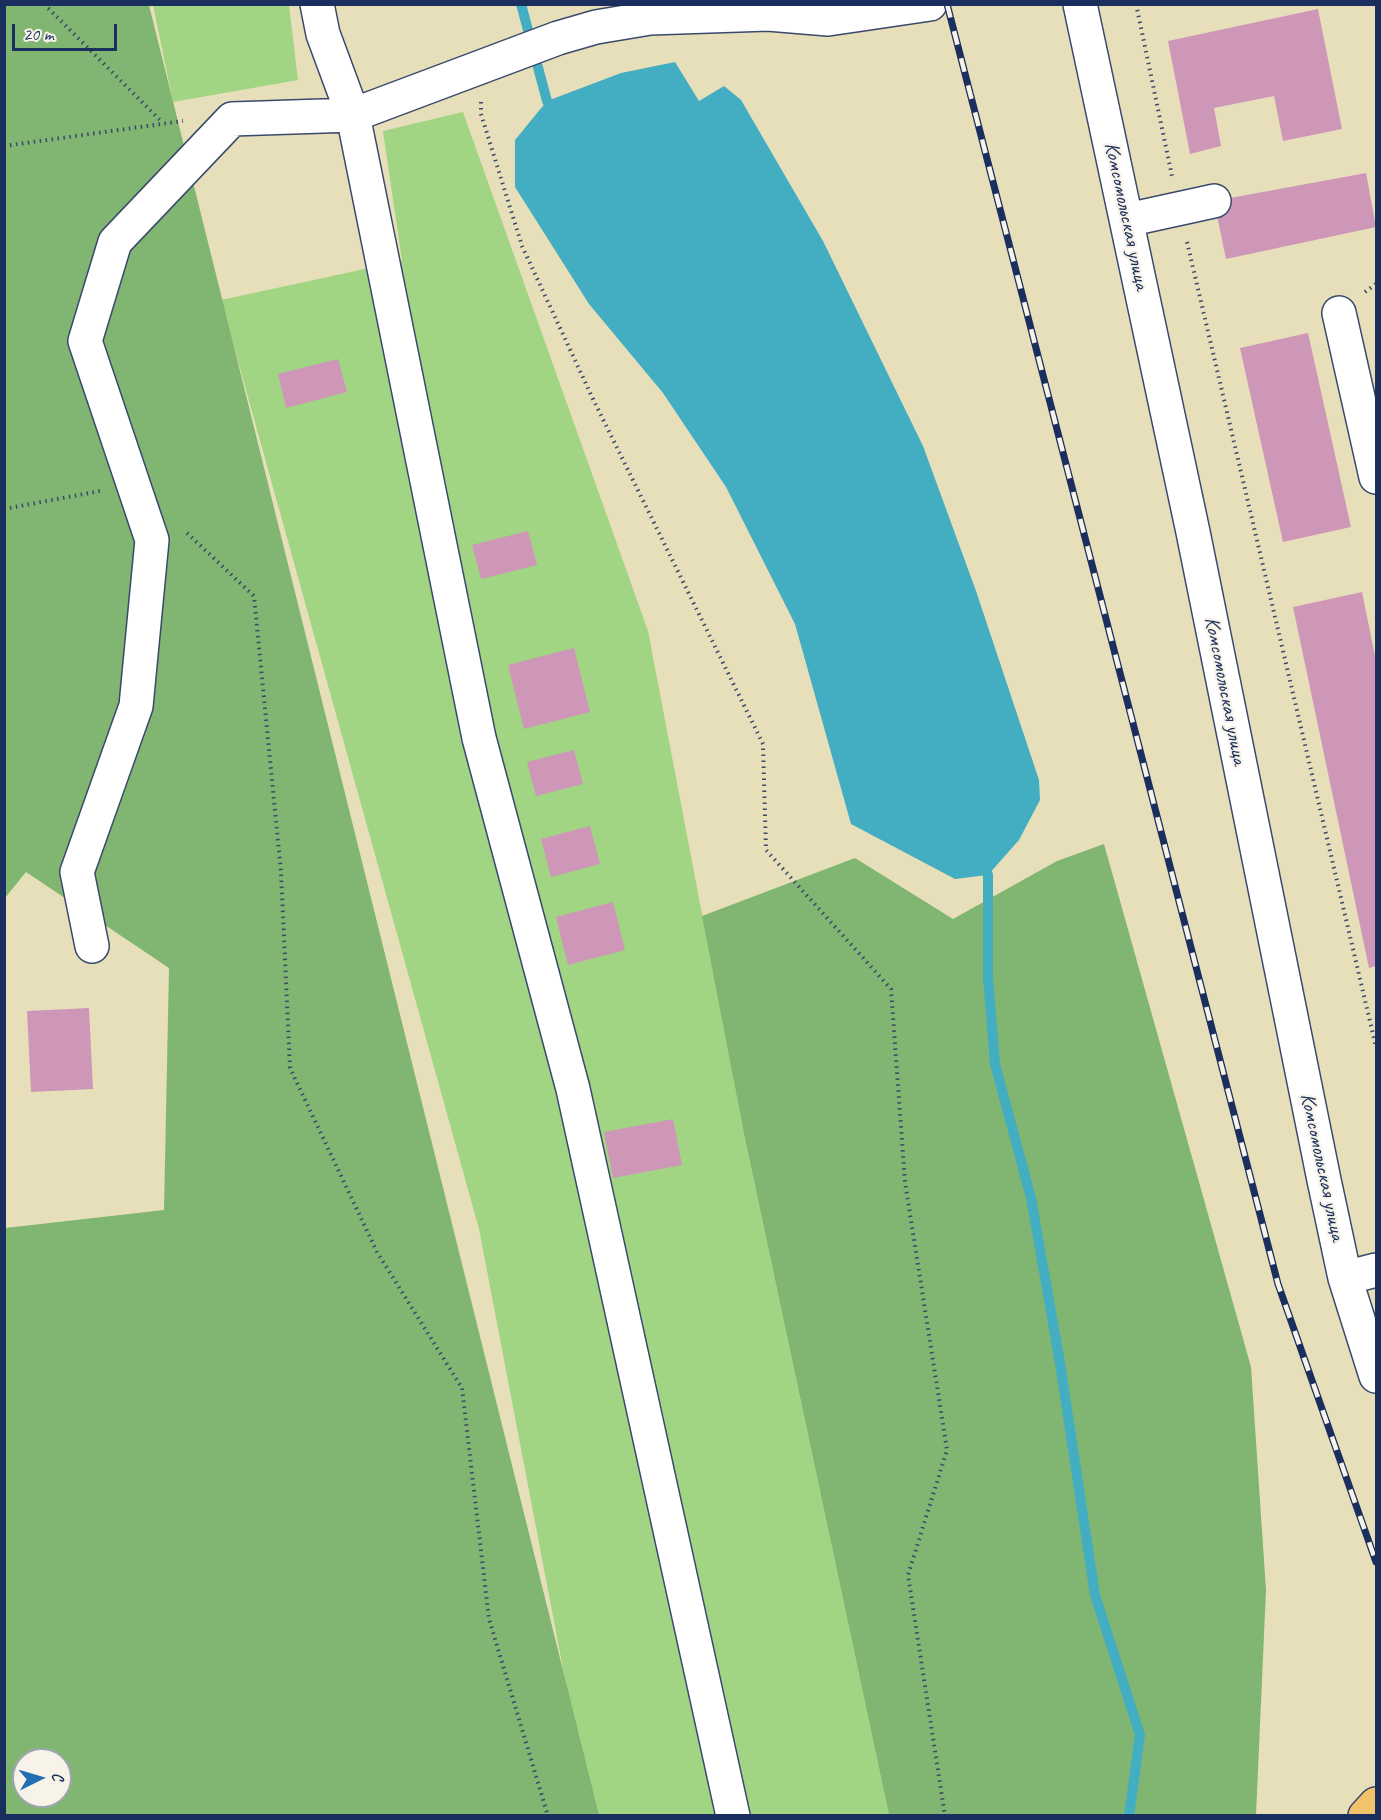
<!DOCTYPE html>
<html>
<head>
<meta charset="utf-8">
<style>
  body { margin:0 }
  #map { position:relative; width:1381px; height:1820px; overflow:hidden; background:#e7dfba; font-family:Caveat,sans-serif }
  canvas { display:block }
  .frame { position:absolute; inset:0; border:6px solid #1b2f5e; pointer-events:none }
  .north { position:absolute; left:12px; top:1748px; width:60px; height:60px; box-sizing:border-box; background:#f7f3e8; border:2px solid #9fa5b1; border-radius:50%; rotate:85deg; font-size:16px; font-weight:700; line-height:24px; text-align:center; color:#1b2f5e }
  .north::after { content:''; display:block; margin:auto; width:21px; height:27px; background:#1f6fb2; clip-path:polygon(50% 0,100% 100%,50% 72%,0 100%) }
  .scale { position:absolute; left:12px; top:24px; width:105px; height:27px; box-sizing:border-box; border:3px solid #1b2f5e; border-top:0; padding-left:8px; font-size:18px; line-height:21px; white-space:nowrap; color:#1b2f5e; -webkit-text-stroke:4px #f7f3e8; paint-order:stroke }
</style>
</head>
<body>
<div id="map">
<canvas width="1381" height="1820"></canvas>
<div class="frame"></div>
<div class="north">С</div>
<div class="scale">20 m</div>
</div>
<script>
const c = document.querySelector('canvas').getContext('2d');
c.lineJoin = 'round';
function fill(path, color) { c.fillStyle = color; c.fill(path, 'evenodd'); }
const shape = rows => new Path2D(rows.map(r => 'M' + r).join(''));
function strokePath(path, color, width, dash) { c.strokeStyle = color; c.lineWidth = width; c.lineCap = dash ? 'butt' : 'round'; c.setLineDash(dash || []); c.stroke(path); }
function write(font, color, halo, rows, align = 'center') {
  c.font = font + ' Caveat,sans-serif'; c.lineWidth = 4.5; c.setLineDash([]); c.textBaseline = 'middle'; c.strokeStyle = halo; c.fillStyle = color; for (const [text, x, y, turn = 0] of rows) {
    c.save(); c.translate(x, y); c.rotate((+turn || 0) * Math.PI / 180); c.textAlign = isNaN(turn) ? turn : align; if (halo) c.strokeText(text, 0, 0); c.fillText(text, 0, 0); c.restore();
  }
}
fill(shape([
  [153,5,289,5,298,80,173,102],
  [463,112,648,631,744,1134,889,1815,591,1815,479,1229,221,300,402,261,383,131]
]), '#a1d483');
fill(shape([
  [5,5,149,5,599,1815,5,1815,5,1228,164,1210,169,968,26,872,5,898],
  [24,1760,60,1760,60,1796,24,1796],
  [1104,844,1251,1367,1266,1590,1256,1815,889,1815,744,1134,702,916,855,858,953,919,1057,861]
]), '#80b671');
fill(shape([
  [675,62,699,101,724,86,741,100,823,241,923,446,976,591,1039,780,1040,800,1019,840,988,875,955,879,851,824,795,624,726,487,663,393,589,304,515,187,515,140,547,101,621,73]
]), '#43adc2');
strokePath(shape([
  [521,4,547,101,556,112],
  [983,863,988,875,988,978,995,1064,1031,1198,1060,1363,1095,1595,1140,1735,1129,1816]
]), '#43adc2', 10);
fill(shape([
  [1318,9,1342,129,1283,141,1274,96,1214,108,1221,146,1190,154,1168,41],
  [1366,173,1376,227,1226,259,1214,201],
  [1308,333,1351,527,1283,542,1240,348],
  [338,359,347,392,286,408,278,374],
  [528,531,537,565,481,579,472,545],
  [1362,592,1376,661,1376,966,1369,968,1293,607],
  [574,648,590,712,524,729,508,665],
  [574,750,583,784,536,796,527,762],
  [590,826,600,864,551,877,541,839],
  [613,902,625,950,568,965,556,917],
  [89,1008,93,1089,31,1092,27,1011],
  [673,1119,682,1165,613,1178,604,1132]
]), '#ce97b7');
const minor = shape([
  [317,4,323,34,353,115,558,38,596,27,650,18,768,14,828,19,930,4],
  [1080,4,1193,532,1324,1180,1345,1278,1376,1376],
  [1127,220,1214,201],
  [1339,313,1376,477],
  [92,946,77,872,136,706,152,540,85,341,115,242,232,119,353,115,479,738,573,1089,733,1816],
  [1345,1278,1376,1270]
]);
const major = shape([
  [1365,1816,1376,1804]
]);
strokePath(minor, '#3a496c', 36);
strokePath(major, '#3a496c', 36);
strokePath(shape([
  [44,4,162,122],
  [1136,4,1172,176],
  [481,102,481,114,522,246,593,399,763,744,766,850,891,989,905,1182,947,1450,908,1575,945,1816],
  [4,146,183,121],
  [1187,242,1376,1047],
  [1365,292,1376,284],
  [4,509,100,491],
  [187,533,254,596,281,872,290,1068,377,1252,462,1388,489,1619,548,1816]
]), '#3a496c', 4, [1.5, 4.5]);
strokePath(minor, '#fff', 33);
strokePath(major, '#f2c36a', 33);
const rail = shape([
  [947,4,1278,1284,1376,1562]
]);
strokePath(rail, '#1b2f5e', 7);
strokePath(rail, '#f7f3e8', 4.5, [14]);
write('21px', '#1b2f5e', '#f7f3e8', [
  ["Комсомольская улица",1126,216,78],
  ["Комсомольская улица",1225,691,79],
  ["Комсомольская улица",1322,1167,78]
]);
</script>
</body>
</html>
